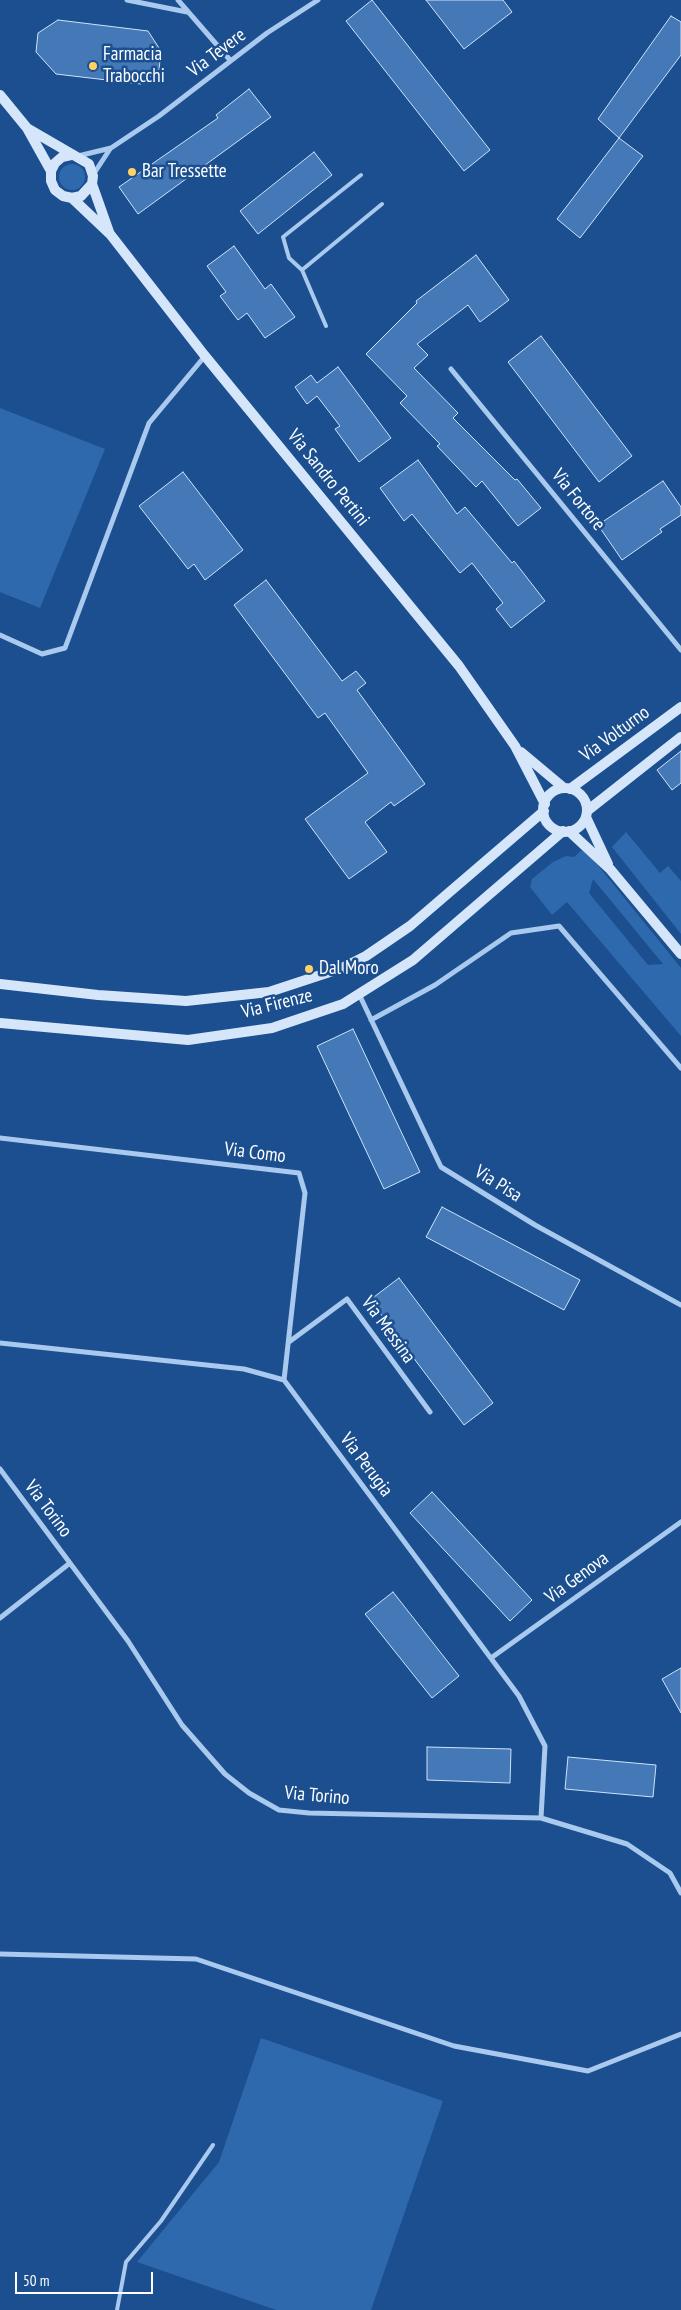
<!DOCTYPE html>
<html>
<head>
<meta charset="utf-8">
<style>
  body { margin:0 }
  #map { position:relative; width:681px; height:2310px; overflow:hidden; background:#1b4f8f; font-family:"PT Sans Narrow",sans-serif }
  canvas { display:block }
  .scale { position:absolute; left:15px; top:2272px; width:138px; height:22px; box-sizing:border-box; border:2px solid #fff; border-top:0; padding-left:6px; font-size:15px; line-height:18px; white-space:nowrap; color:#fff; -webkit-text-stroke:4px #1b4f8f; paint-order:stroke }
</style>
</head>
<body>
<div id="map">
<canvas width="681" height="2310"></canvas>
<div class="scale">50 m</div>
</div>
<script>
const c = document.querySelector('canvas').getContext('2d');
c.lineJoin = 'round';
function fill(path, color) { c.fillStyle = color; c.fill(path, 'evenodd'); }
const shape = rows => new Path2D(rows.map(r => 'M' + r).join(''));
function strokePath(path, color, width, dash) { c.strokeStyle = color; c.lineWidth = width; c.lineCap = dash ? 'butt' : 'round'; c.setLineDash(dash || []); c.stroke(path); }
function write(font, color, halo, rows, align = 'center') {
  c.font = font + ' "PT Sans Narrow",sans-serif'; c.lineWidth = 5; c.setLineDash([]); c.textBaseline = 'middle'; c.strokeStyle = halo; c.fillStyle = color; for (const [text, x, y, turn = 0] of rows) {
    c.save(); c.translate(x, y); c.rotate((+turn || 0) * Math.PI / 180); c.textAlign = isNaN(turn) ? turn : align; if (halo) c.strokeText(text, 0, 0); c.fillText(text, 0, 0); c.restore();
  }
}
fill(shape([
  '59 177a13 13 0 1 1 26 0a13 13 0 1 1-26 0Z',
  [0,408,105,449,40,608,0,592],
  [626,832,660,873,668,866,681,881,681,934,612,847],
  [584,848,681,968,681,1036,567,902,552,915,530,887,532,879,553,862,566,856,574,857],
  [593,879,663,964,648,965,589,893],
  [261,2038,443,2101,371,2310,276,2310,137,2262,219,2162]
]), '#2e69ad');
const building = shape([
  [372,0,490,150,464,171,346,21,372,0],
  [426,0,503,0,512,12,464,49,426,0],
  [671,16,681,22,681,55,619,138,598,119,671,16],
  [58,20,148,31,161,51,159,70,141,84,56,74,36,52,38,33,58,20],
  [249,89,271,117,138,214,119,187,218,118,216,115,249,89],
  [619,138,643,156,580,238,557,219,619,138],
  [314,152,332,175,258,234,240,211,314,152],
  [234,246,265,289,271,284,295,317,265,338,247,313,238,320,220,296,226,292,207,266,234,246],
  [476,255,509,300,480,322,468,305,417,344,428,355,414,368,458,413,453,418,515,480,517,479,541,508,518,526,482,481,476,487,437,446,440,444,400,403,407,396,366,354,417,303,416,301,476,255],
  [541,336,632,456,599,482,508,362,541,336],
  [338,367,391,438,359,462,335,429,340,426,317,396,307,404,295,387,311,375,317,383,338,367],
  [418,460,457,514,465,507,512,563,514,561,545,601,511,628,496,609,503,603,472,563,460,573,412,514,404,521,380,488,418,460],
  [183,472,243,550,205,580,194,564,188,569,139,506,183,472],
  [663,481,681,507,681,515,660,529,662,532,622,560,598,525,663,481],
  [266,580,342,681,356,671,366,683,357,690,425,784,394,806,391,802,365,822,387,852,349,879,305,819,368,773,325,713,318,718,234,605,266,580],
  [681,751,681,783,672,790,657,770,681,751],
  [353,1029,420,1172,384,1189,317,1046,353,1029],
  [442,1207,580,1280,564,1310,426,1237,442,1207],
  [399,1278,493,1403,464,1425,370,1300,399,1278],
  [432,1492,532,1600,510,1621,410,1513,432,1492],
  [393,1592,459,1676,432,1698,365,1614,393,1592],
  [681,1668,681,1713,662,1679,681,1668],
  [427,1747,511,1749,510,1783,427,1780,427,1747],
  [568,1757,656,1765,653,1797,565,1789,568,1757]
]);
fill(building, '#4478b7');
strokePath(building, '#cfe3fa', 1);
strokePath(shape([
  [302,270,382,204],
  [326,326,302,270,289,258,283,237,361,175],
  [117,2310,126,2262,161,2221,213,2145]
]), '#a9c9ee', 4);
strokePath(shape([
  [127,0,187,12],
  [178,0,230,60],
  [78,156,111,148,159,116,267,33,318,0],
  [93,175,110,149],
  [451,369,681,650],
  [0,635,42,654,65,648,149,423,205,356],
  [359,994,441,1167,535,1225,681,1305],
  [371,1020,435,985,511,933,559,926,681,1068],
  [0,1138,299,1173,305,1193,284,1380],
  [289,1342,347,1299,430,1412],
  [0,1343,244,1369,284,1380,519,1696,545,1746,541,1818],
  [0,1469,128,1641,182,1725,225,1774,249,1793,279,1810,309,1813,541,1818,627,1844,670,1873,681,1893],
  [0,1618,70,1563],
  [491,1658,681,1522],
  [0,1954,196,1959,454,2046,588,2071,681,2034]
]), '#a9c9ee', 5);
strokePath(shape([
  [0,95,27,128,51,171],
  [27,128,89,164,93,176,92,184,81,196,72,198,63,196,55,190,51,181,51,171,55,163,62,157,71,155],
  [92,184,109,232],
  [72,198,110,234,205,356,459,666,515,746,545,804],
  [521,752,564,788],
  '543 810a22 22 0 1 1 44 0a22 22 0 1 1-44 0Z',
  [570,789,681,707],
  [587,811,681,737],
  [586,817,608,864],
  [569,831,610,869,681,954],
  [0,984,98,995,186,1001,269,992,342,968,366,956,410,926,544,811],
  [0,1023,188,1040,272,1028,343,1004,413,960,563,831]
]), '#d6e6fa', 10);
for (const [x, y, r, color] of [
  [93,66,5,"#ffd166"],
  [132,172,5,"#ffd166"],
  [309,969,5,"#ffd166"]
]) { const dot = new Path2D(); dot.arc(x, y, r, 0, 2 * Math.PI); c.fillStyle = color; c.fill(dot); strokePath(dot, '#1b4f8f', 2); }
write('19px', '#fff', '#1b4f8f', [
  ["Via Tevere",217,53,-37],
  ["Via Sandro Pertini",328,478,51],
  ["Via Fortore",578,500,51],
  ["Via Volturno",615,734,-36],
  ["Via Firenze",277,1004,-14],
  ["Via Como",255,1153,7],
  ["Via Pisa",498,1184,32],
  ["Via Messina",388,1330,54],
  ["Via Perugia",366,1465,53],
  ["Via Torino",48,1509,53],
  ["Via Genova",577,1578,-36],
  ["Via Torino",317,1796,5]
]);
write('19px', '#fff', '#1b4f8f', [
  ["Farmacia",103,55],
  ["Trabocchi",103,77],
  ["Bar Tressette",142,172],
  ["Dal Moro",319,969]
], 'left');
</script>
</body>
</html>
